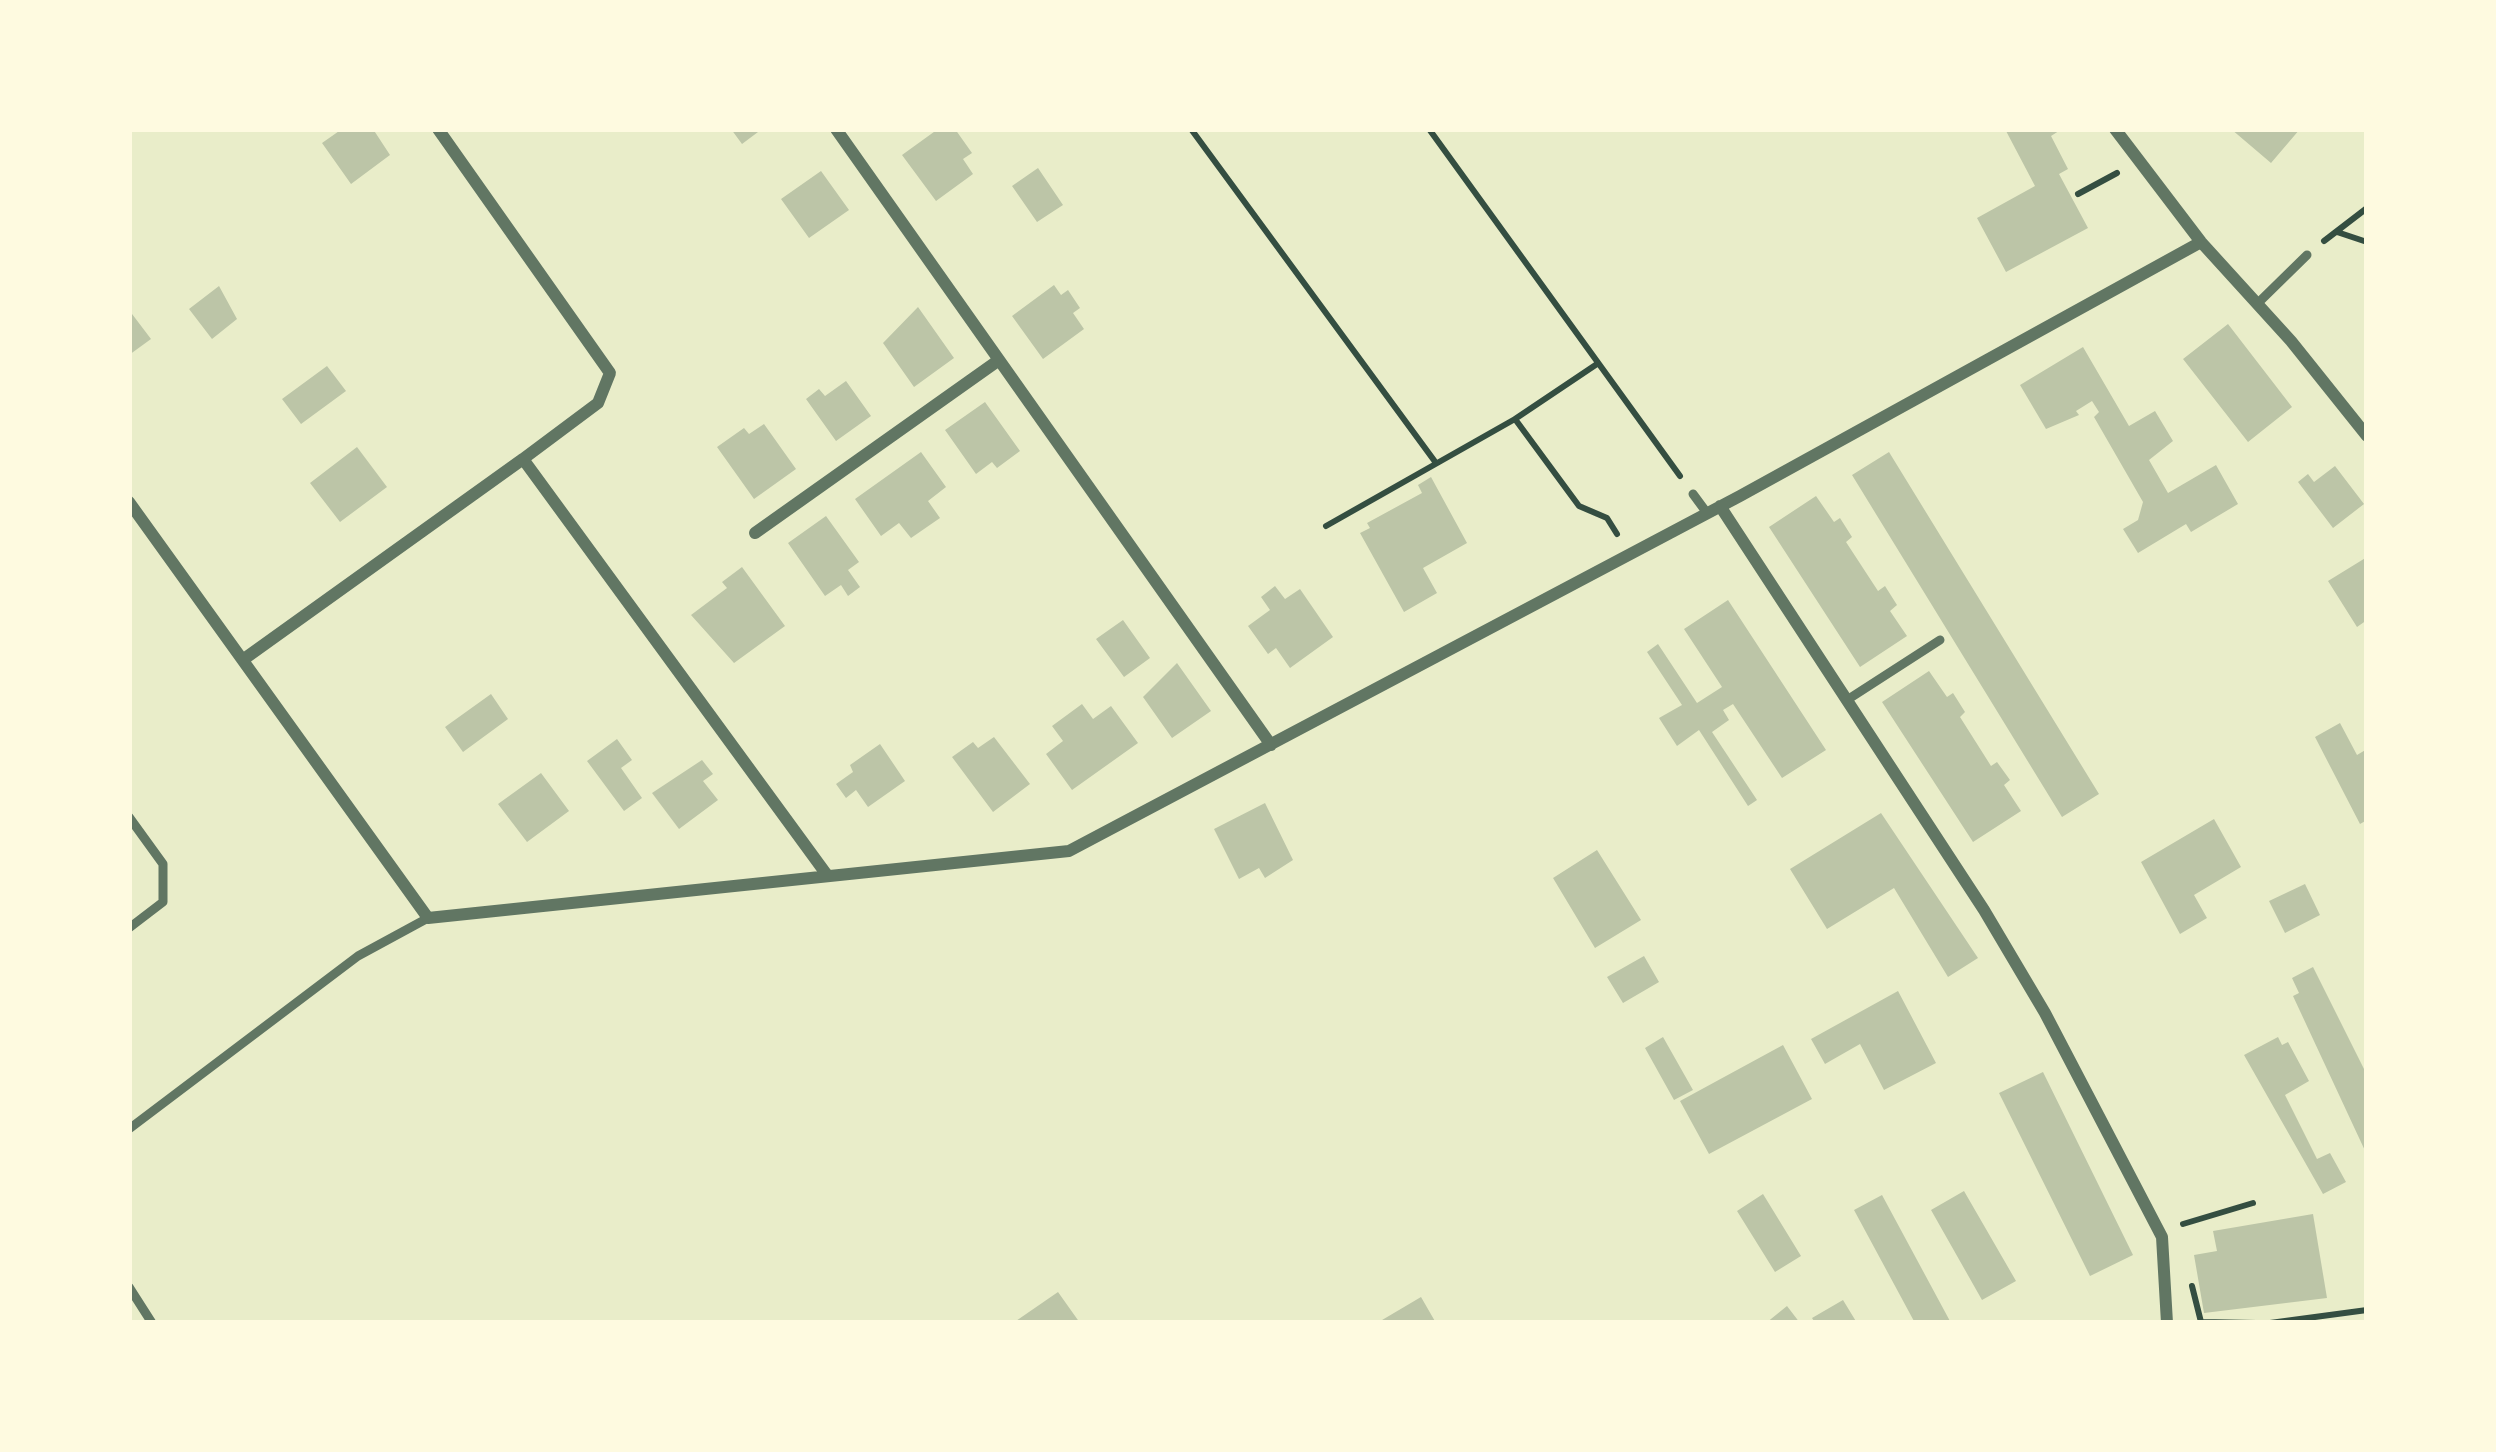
<!DOCTYPE html>
<html>
<head>
<meta charset="utf-8">
<style>
  body { margin:0 }
  #map { position:relative; width:2496px; height:1452px; overflow:hidden; background:#e9edc9; font-family:Helvetica,sans-serif }
  canvas { display:block }
  .frame { position:absolute; inset:0; border:132px solid #fefae0; pointer-events:none }
</style>
</head>
<body>
<div id="map">
<canvas width="2496" height="1452"></canvas>
<div class="frame"></div>
</div>
<script>
const c = document.querySelector('canvas').getContext('2d');
c.lineJoin = 'round';
function fill(path, color) { c.fillStyle = color; c.fill(path, 'evenodd'); }
const shape = rows => new Path2D(rows.map(r => 'M' + r).join(''));
function strokePath(path, color, width, dash) { c.strokeStyle = color; c.lineWidth = width; c.lineCap = dash ? 'butt' : 'round'; c.setLineDash(dash || []); c.stroke(path); }
fill(shape([
  [342,129,373,129,390,155,351,184,322,143],
  [731,129,762,129,742,144],
  [938,129,955,129,972,153,963,159,973,174,936,201,902,155],
  [2005,129,2062,129,2051,136,2068,169,2059,174,2088,228,2006,272,1977,218,2035,186],
  [2231,129,2300,129,2271,163],
  [1038,168,1063,205,1037,222,1012,186],
  [821,171,849,210,809,238,781,199],
  [1054,285,1061,295,1068,290,1080,308,1073,313,1084,329,1043,359,1012,316],
  [219,286,237,319,212,339,189,309],
  [918,307,954,358,914,387,883,343],
  [129,310,151,339,129,355],
  [2228,324,2292,407,2248,442,2183,359],
  [2083,347,2129,426,2155,411,2173,441,2149,460,2168,493,2216,465,2238,504,2191,532,2186,524,2138,553,2123,529,2138,520,2143,502,2094,417,2099,412,2092,401,2076,411,2079,415,2046,429,2020,385],
  [327,366,346,391,301,424,282,399],
  [846,381,871,416,836,441,806,399,819,389,825,396],
  [985,402,1020,451,997,468,992,462,976,474,945,430],
  [764,424,796,469,754,499,717,447,744,428,749,434],
  [357,447,387,487,340,522,310,483],
  [921,452,946,487,928,501,940,518,911,538,899,523,881,536,855,499],
  [1889,452,2099,794,2062,817,1852,475],
  [2335,466,2364,504,2333,528,2298,482,2308,474,2314,482],
  [1431,477,1467,543,1423,568,1437,593,1404,612,1360,533,1370,528,1367,523,1422,493,1418,485],
  [1816,496,1834,522,1840,518,1852,537,1846,542,1878,591,1885,586,1897,605,1890,611,1907,636,1860,667,1769,527],
  [826,516,859,562,848,570,860,587,848,596,841,585,825,596,788,543],
  [2367,557,2367,620,2357,627,2328,581],
  [742,567,785,626,734,663,691,615,727,588,722,582],
  [1275,586,1285,599,1300,589,1333,637,1290,668,1276,648,1268,654,1248,626,1270,610,1261,597],
  [1728,600,1826,750,1782,778,1733,704,1723,710,1729,720,1712,732,1757,800,1748,806,1699,730,1677,746,1659,718,1682,705,1647,652,1658,644,1697,703,1722,687,1684,629],
  [1123,620,1150,658,1124,677,1096,639],
  [1177,663,1211,711,1172,738,1143,697],
  [1929,671,1947,697,1953,693,1965,712,1960,717,1991,766,1997,762,2010,780,2004,785,2021,811,1973,842,1882,702],
  [491,694,508,719,463,752,445,727],
  [1082,704,1093,719,1111,706,1138,743,1072,790,1046,754,1063,741,1052,726],
  [2340,723,2357,755,2367,749,2367,820,2360,824,2315,737],
  [994,737,1030,784,993,812,952,757,973,742,978,748],
  [617,739,632,760,621,768,642,798,624,811,587,761],
  [880,744,905,781,868,807,856,790,846,798,836,784,853,772,850,765],
  [702,760,713,774,703,781,718,800,679,829,652,793],
  [541,773,569,811,527,842,498,804],
  [1265,803,1293,860,1265,878,1259,868,1239,879,1214,829],
  [1881,813,1978,958,1948,977,1894,888,1827,929,1790,869],
  [2214,819,2241,867,2194,895,2207,918,2180,934,2141,862],
  [1597,850,1641,920,1595,948,1553,878],
  [2305,884,2320,915,2285,933,2269,901],
  [1644,956,1659,982,1623,1003,1607,977],
  [2313,967,2367,1075,2367,1155,2293,996,2299,993,2292,978],
  [1898,991,1936,1063,1884,1090,1860,1044,1825,1064,1811,1039],
  [1663,1037,1693,1090,1674,1100,1645,1048],
  [2278,1037,2282,1045,2288,1042,2309,1081,2285,1095,2317,1159,2330,1153,2346,1182,2323,1194,2244,1055],
  [1783,1045,1812,1099,1709,1154,1680,1101],
  [2043,1072,2133,1255,2090,1276,1999,1093],
  [1964,1191,2016,1281,1982,1300,1931,1210],
  [1763,1194,1801,1256,1775,1272,1737,1211],
  [1882,1195,1951,1323,1915,1323,1854,1210],
  [2313,1214,2327,1298,2204,1313,2194,1255,2217,1251,2213,1231],
  [1058,1292,1080,1323,1013,1323],
  [1421,1297,1436,1323,1377,1323],
  [1843,1300,1857,1323,1815,1323,1812,1318],
  [1787,1306,1800,1323,1766,1323]
]), '#bcc5a7');
strokePath(shape([
  [1191,129,1436,463],
  [1429,129,1680,476],
  [2078,194,2117,173],
  [2337,232,2367,242],
  [2324,241,2367,208],
  [1515,419,1597,364],
  [1326,526,1515,419,1579,506,1607,518,1617,534],
  [2183,1224,2253,1203],
  [2192,1286,2201,1322,2256,1323],
  [2270,1323,2367,1310]
]), '#344e41', 6);
strokePath(shape([
  [2257,304,2307,255],
  [1693,494,1707,513],
  [1847,700,1940,640],
  [129,817,163,864,163,902,129,928],
  [129,1129,358,956,428,918],
  [129,1287,152,1323]
]), '#617663', 9);
strokePath(shape([
  [438,129,610,373,598,403,523,459,827,875],
  [836,129,1271,745],
  [2115,129,2201,242,2291,341,2367,436],
  [129,502,428,918,1069,851,1740,496,2201,242],
  [1720,506,1984,910,2045,1013,2162,1237,2167,1323],
  [755,533,999,360],
  [244,659,523,459]
]), '#617663', 12);
</script>
</body>
</html>
